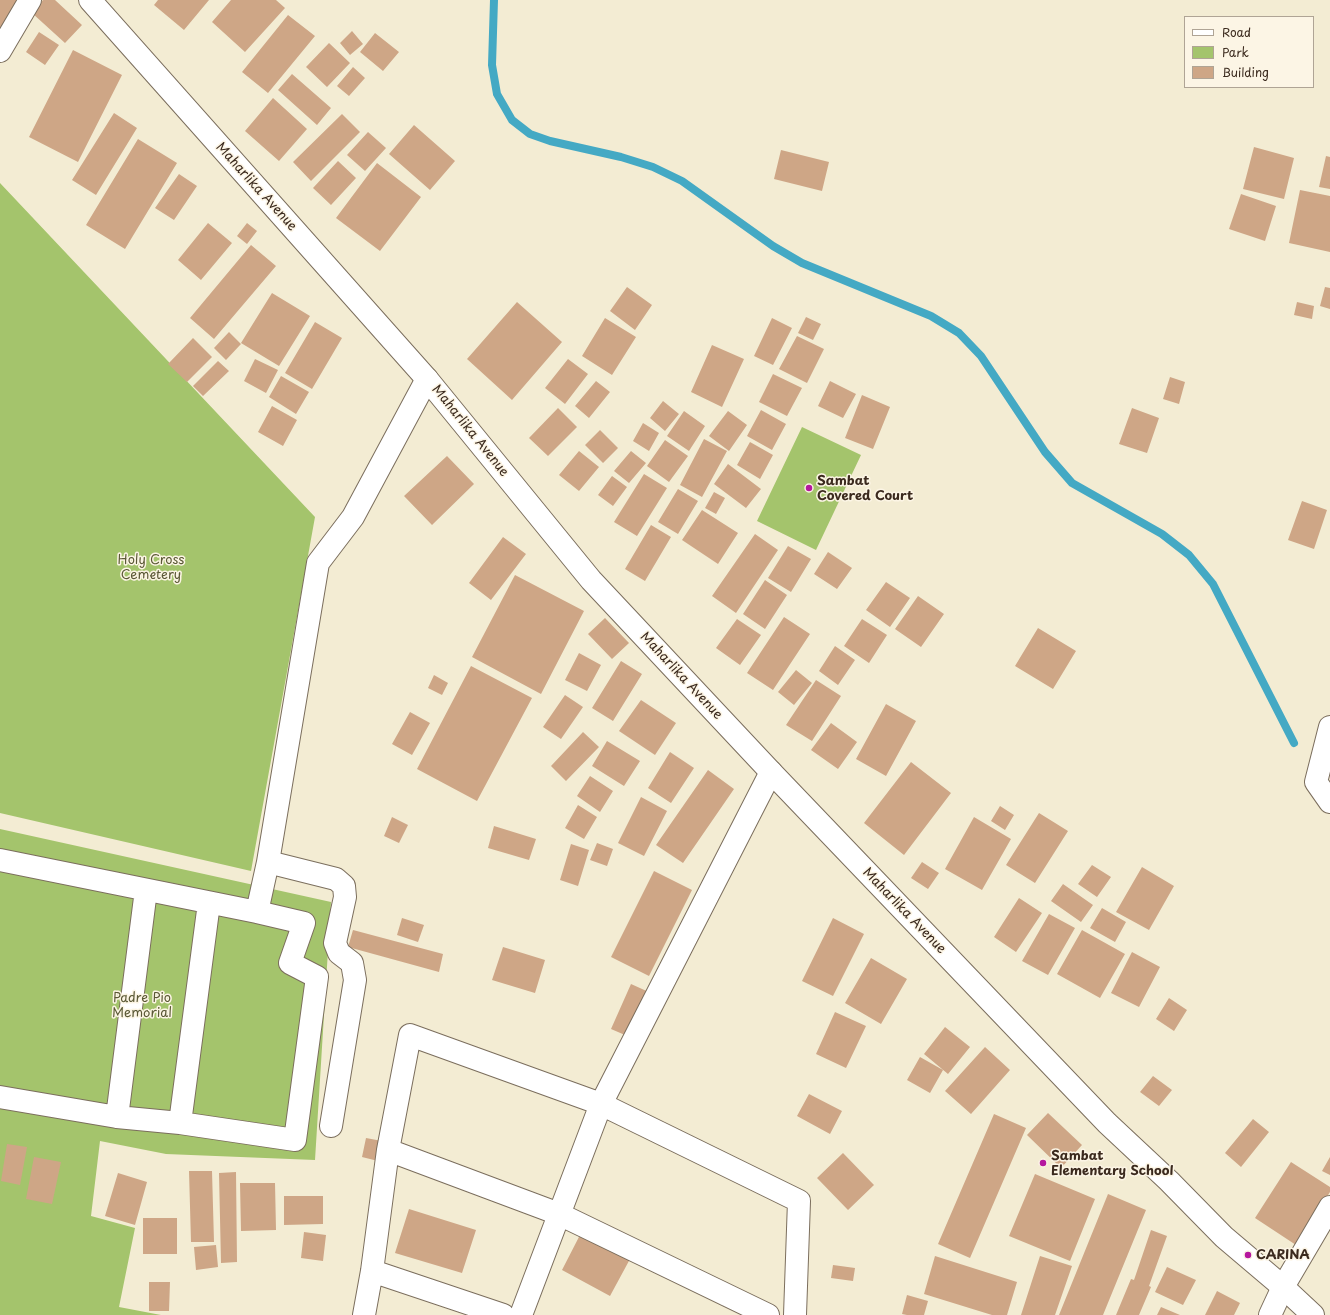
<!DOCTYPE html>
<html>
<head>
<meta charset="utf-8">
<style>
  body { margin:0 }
  #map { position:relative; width:1330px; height:1315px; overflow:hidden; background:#f3ecd3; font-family:"Playpen Sans",sans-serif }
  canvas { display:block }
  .legend { position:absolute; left:1184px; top:16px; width:130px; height:72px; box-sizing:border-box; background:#fcf5e5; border:1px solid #afa495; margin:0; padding:5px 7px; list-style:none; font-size:12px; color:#3b2a1e }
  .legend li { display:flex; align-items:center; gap:8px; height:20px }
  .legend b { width:20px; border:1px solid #afa495 }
</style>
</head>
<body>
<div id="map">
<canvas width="1330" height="1315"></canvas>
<ul class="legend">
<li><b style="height:5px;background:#fff"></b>Road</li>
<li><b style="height:11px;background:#a4c46c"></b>Park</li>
<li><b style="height:11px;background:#cea686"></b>Building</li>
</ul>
</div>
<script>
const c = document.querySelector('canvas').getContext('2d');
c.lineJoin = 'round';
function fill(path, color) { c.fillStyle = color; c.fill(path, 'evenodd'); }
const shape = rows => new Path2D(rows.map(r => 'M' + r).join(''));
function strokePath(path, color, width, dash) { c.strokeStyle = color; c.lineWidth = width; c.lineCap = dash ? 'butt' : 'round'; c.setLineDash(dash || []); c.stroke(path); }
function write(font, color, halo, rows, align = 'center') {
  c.font = font + ' "Playpen Sans",sans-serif'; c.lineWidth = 3; c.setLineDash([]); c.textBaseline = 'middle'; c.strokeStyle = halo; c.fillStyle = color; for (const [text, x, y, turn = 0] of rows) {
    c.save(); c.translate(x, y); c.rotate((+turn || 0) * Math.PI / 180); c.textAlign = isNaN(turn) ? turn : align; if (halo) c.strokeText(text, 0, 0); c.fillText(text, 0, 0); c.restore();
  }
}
fill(shape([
  [0,183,315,517,251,871,0,813],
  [802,427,861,455,816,550,757,521],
  [0,829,331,902,315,1160,166,1154,100,1141,91,1216,135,1228,119,1307,161,1315,0,1315]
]), '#a4c46c');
strokePath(shape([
  [494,0,492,65,497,94,512,120,530,134,550,141,621,157,653,167,682,181,773,246,802,263,931,316,959,333,981,356,1045,452,1072,483,1162,534,1189,555,1213,584,1294,743]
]), '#44a9c4', 8);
fill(shape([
  [0,0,27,0,0,31],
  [43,0,55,0,82,25,65,43,32,13],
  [158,0,209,0,184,30,154,5],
  [231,0,276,0,285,8,245,52,212,22],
  [288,15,315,36,268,93,242,72],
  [352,31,363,44,350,55,340,43],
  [39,32,59,45,45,65,26,52],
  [375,33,399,52,383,71,360,52],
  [329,43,350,63,327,87,306,67],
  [73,50,122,75,78,162,29,137],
  [353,67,365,78,349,96,337,86],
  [292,74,331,108,317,125,278,90],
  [273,98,307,129,279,161,245,131],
  [114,113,137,128,96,195,72,180],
  [342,114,360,132,311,181,293,162],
  [414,125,455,161,430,190,389,154],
  [368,132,386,148,365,171,347,155],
  [138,139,177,163,125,249,86,225],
  [1254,147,1294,158,1284,199,1243,189],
  [781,150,829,162,822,191,774,179],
  [1326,156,1330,157,1330,189,1319,187],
  [338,161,356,178,331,205,313,188],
  [377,163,421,197,380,251,336,218],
  [179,174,197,186,174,220,155,208],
  [1300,190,1330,196,1330,252,1289,243],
  [1241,194,1276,206,1265,241,1229,229],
  [208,223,232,243,201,280,178,260],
  [247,223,257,231,247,244,237,236],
  [251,245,276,266,214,339,190,318],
  [627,287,652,305,635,330,610,311],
  [1325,287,1330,288,1330,309,1320,306],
  [272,293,310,316,279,366,241,343],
  [517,302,562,342,512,400,467,359],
  [1297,302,1314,306,1312,319,1294,315],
  [806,317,821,324,813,340,798,333],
  [605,318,636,337,612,375,582,356],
  [772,318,792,328,773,365,754,356],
  [315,322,342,338,312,389,285,373],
  [229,332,241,344,226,360,214,348],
  [797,336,824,349,807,383,779,369],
  [193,338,212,357,187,382,168,364],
  [712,345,744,359,722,407,691,392],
  [255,359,278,370,266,393,244,381],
  [568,359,588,374,565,404,545,388],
  [218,361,229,371,203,396,193,386],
  [773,374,802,388,787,416,759,402],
  [281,376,309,392,296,414,269,397],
  [1170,377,1185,382,1179,404,1163,399],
  [596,381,610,392,589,418,575,406],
  [830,381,856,394,843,418,818,406],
  [862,395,890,407,873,449,845,438],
  [663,401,679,414,665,431,650,418],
  [272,406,297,420,283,446,258,432],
  [558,408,577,427,548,456,529,438],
  [1132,408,1159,418,1147,453,1119,444],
  [761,410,786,424,772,450,747,436],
  [684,411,705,426,689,451,667,436],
  [728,411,747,425,729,451,709,436],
  [643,423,659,433,649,451,633,441],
  [600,430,618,448,603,463,585,445],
  [704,439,727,451,702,497,680,485],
  [665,440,688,456,669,482,647,466],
  [750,442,773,455,760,479,737,465],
  [579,451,599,467,579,491,559,475],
  [631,451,646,463,629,483,614,471],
  [447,456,474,484,432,525,404,496],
  [728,464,761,489,746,508,714,484],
  [644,474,667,488,637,536,614,522],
  [612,476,627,487,613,506,598,495],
  [678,489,698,501,678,534,658,522],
  [714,492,725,498,716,514,705,508],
  [1302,501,1327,510,1314,549,1288,540],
  [702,510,738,533,718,564,682,540],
  [651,525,671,537,645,581,625,569],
  [755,534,778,550,736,613,712,596],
  [503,537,526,554,491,600,469,583],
  [788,546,811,559,791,592,768,578],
  [828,552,852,568,837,589,814,574],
  [515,575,584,611,541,694,472,657],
  [765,580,787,595,765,629,743,614],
  [886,582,910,598,890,627,866,610],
  [918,596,944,614,921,647,895,629],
  [784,617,810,634,773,690,747,673],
  [605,618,629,643,612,659,588,634],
  [737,619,761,635,740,665,716,648],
  [862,619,887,635,869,663,844,646],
  [1038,628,1076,651,1053,689,1015,666],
  [835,646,855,660,838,685,819,671],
  [579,653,601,665,587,691,565,680],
  [621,661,642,674,613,721,592,708],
  [471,666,532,698,477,801,417,769],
  [796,670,812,683,794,705,778,692],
  [434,675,448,683,442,695,428,688],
  [816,680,841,696,812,741,786,725],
  [565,695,583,707,561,739,543,727],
  [641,700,676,723,655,755,619,731],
  [886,704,916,721,886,776,856,759],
  [410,712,430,723,412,755,392,744],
  [831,723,857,742,838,769,811,750],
  [583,732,599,747,566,781,551,766],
  [607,741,640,761,624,786,592,766],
  [670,752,694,768,671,803,648,788],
  [911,762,951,793,904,855,864,823],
  [708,770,734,789,683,863,656,845],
  [590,776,613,791,600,812,577,796],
  [641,797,667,811,644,856,618,843],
  [578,805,597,817,584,839,565,828],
  [1000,806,1014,815,1005,830,991,821],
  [1039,813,1068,831,1035,883,1006,865],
  [392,817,408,825,399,843,384,836],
  [974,817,1011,839,982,890,945,869],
  [494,826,536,839,529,860,488,848],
  [597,843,613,849,607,866,590,860],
  [571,844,589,850,578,886,560,880],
  [922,862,939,873,928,889,911,878],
  [1092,865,1111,877,1097,897,1078,884],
  [1142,867,1174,886,1149,930,1116,912],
  [654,871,692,890,649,976,611,957],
  [1063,884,1093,905,1081,922,1051,901],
  [1019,898,1042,913,1016,952,994,937],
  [1102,908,1126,922,1115,942,1090,928],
  [1049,914,1075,928,1048,975,1022,961],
  [402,918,424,925,418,942,397,935],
  [833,918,864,934,833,996,802,981],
  [353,930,443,954,439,972,348,947],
  [1082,930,1125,954,1100,998,1057,974],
  [503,947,545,960,535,993,492,980],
  [1132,952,1160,967,1139,1007,1111,993],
  [871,958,907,979,881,1024,845,1003],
  [631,984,651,993,632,1038,611,1029],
  [1169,998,1187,1010,1174,1031,1156,1019],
  [835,1012,866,1026,846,1068,816,1054],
  [945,1027,970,1047,948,1074,924,1054],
  [985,1047,1010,1070,971,1114,945,1091],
  [920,1057,943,1070,930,1093,907,1080],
  [1153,1076,1172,1090,1159,1106,1140,1092],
  [809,1094,842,1111,830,1134,797,1116],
  [1048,1113,1082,1145,1061,1168,1027,1135],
  [994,1114,1026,1128,970,1258,938,1244],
  [1253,1119,1269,1132,1241,1167,1225,1153],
  [366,1138,387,1142,382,1162,362,1157],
  [7,1144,27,1147,20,1185,1,1181],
  [843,1153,874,1185,848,1210,817,1178],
  [34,1157,61,1162,52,1204,26,1199],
  [1330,1157,1330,1175,1322,1171],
  [1291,1162,1330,1187,1330,1192,1296,1245,1255,1218],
  [189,1171,212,1171,214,1242,191,1242],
  [236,1172,237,1262,221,1263,219,1173],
  [118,1173,147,1182,135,1225,105,1216],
  [1035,1174,1095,1199,1070,1261,1009,1236],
  [240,1183,275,1183,276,1230,241,1231],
  [1108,1194,1146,1210,1103,1315,1059,1315],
  [284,1196,323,1196,323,1224,284,1225],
  [409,1209,476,1230,462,1273,395,1253],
  [143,1218,177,1218,177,1254,143,1254],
  [1151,1230,1167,1236,1149,1286,1151,1287,1139,1315,1116,1315,1131,1279,1134,1280],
  [304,1232,326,1235,323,1261,301,1258],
  [581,1233,630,1259,610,1296,562,1270],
  [216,1245,218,1267,196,1270,194,1247],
  [935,1256,1017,1282,1007,1315,992,1315,924,1294],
  [1040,1256,1072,1266,1055,1315,1021,1315],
  [833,1265,855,1268,853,1281,831,1278],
  [1167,1267,1196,1280,1183,1305,1155,1292],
  [149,1282,170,1282,169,1311,149,1311],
  [1217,1291,1240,1303,1234,1315,1205,1315],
  [907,1295,928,1301,924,1315,907,1315,902,1314],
  [1161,1307,1180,1315,1157,1315]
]), '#cea686');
const minor = shape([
  [0,51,30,0],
  [1330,727,1316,782,1330,802],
  [0,860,257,912,268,862,318,563,353,517,427,379],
  [268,862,336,879,344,886,345,897,335,943,339,953,352,963,355,980,331,1126],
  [0,1097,117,1117,180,1123,295,1140,317,977,290,963,304,923,257,912],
  [117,1117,146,890],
  [180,1123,209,903],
  [388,1150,559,1214,768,1315],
  [372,1271,503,1315],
  [364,1315,372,1271,388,1150,410,1035,601,1104,799,1201,795,1315],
  [521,1315,601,1104,771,772],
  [1270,1315,1283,1287,1330,1207]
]);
const major = shape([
  [90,0,427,379,591,580,771,772,1107,1123,1169,1181,1224,1237,1283,1287,1313,1315]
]);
strokePath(minor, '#7b6e5d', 24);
strokePath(major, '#7b6e5d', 24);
strokePath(minor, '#fff', 22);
strokePath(major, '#fff', 22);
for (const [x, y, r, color] of [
  [809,488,4,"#b5179e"],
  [1043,1163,4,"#b5179e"],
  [1248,1255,4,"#b5179e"]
]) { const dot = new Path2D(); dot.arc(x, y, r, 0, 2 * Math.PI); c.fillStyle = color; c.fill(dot); strokePath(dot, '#fcf5e5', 1.5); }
write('13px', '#3b2a1e', '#fcf5e5', [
  ["Maharlika Avenue",256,187,48],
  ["Maharlika Avenue",470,431,51],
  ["Maharlika Avenue",681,676,47],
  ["Maharlika Avenue",904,911,46]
]);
write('bold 13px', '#3b2a1e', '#fcf5e5', [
  ["Sambat",817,481],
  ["Covered Court",817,496],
  ["Sambat",1051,1156],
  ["Elementary School",1051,1171],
  ["CARINA",1256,1255]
], 'left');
write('13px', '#5a5835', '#fcf5e5', [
  ["Holy Cross",151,560],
  ["Cemetery",151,575],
  ["Padre Pio",142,998],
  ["Memorial",142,1013]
]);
</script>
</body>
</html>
